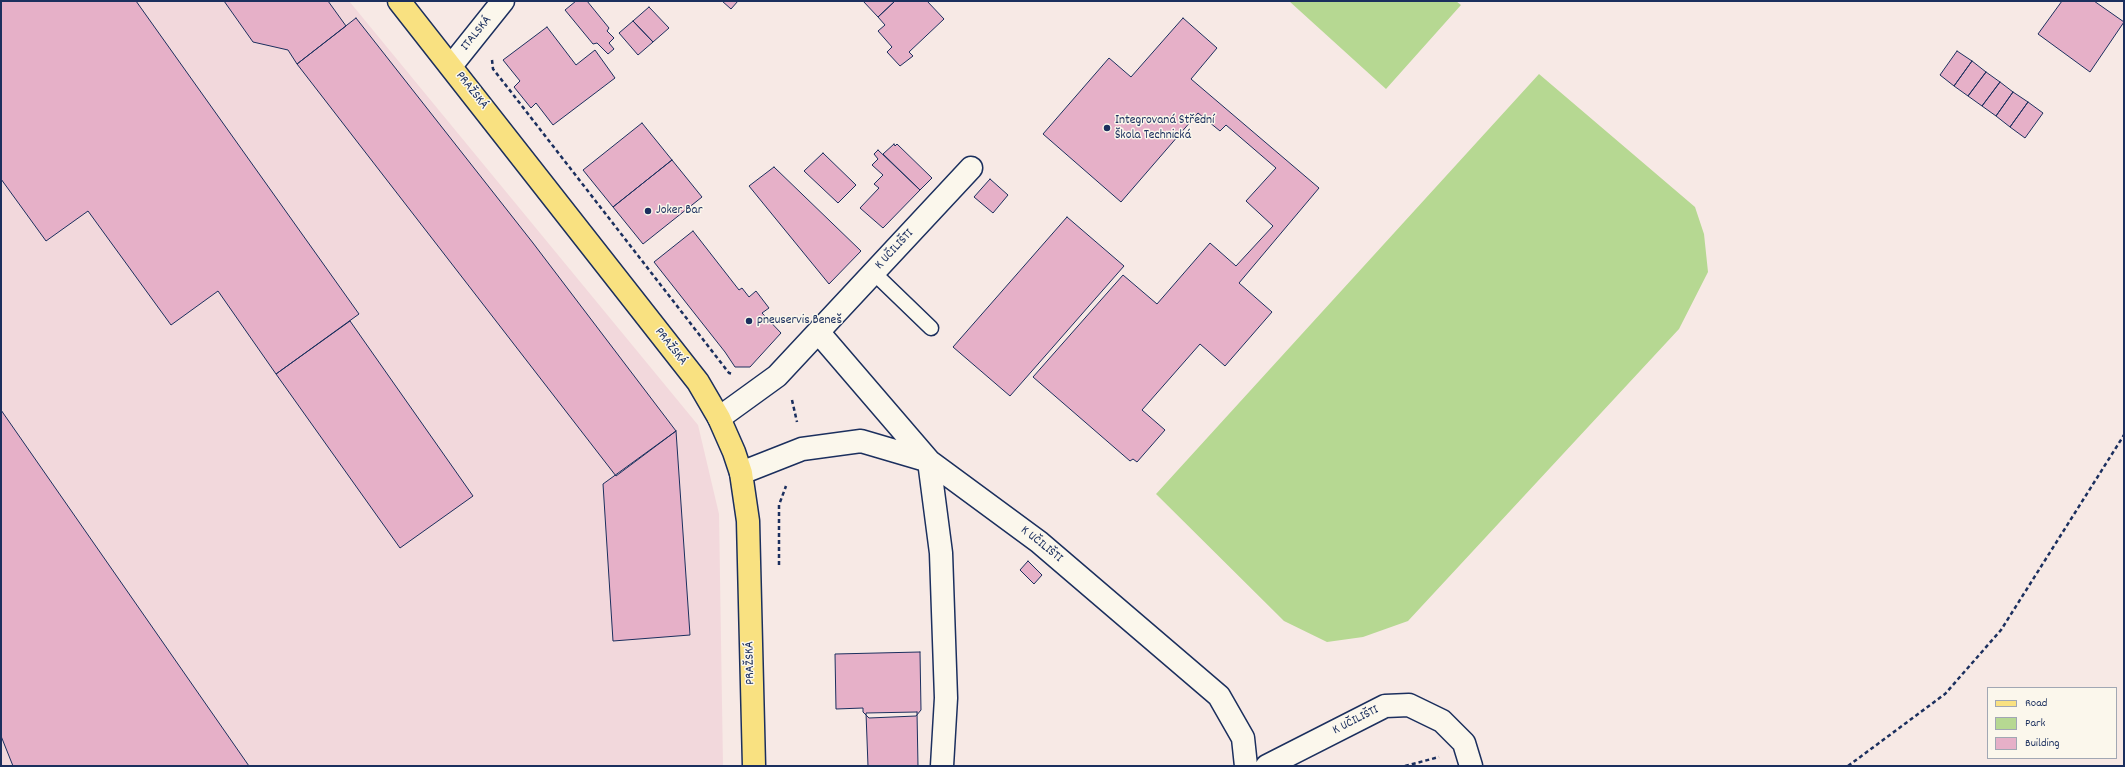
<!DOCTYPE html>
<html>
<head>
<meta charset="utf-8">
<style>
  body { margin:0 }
  #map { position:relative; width:2125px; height:767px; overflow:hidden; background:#f7e9e5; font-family:Dekko,sans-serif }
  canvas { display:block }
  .frame { position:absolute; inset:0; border:2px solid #1b2f5e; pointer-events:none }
  .legend { position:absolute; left:1987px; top:687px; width:130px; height:72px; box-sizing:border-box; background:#fbf7ec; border:1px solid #a1a7b3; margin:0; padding:5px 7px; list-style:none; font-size:12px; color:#1b2f5e }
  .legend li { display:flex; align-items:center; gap:8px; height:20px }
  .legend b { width:20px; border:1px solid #a1a7b3 }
</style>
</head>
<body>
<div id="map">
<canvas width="2125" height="767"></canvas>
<div class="frame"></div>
<ul class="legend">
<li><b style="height:5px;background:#f9e181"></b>Road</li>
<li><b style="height:11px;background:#b6d892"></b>Park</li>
<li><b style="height:11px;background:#e6b0c8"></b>Building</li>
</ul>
</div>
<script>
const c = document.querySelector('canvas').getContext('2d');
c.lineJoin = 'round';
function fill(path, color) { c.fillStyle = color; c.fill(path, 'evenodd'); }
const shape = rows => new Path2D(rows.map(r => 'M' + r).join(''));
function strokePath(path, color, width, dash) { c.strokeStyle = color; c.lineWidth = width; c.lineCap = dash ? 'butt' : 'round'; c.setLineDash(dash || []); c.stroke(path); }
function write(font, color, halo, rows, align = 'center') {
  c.font = font + ' Dekko,sans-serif'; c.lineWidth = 3; c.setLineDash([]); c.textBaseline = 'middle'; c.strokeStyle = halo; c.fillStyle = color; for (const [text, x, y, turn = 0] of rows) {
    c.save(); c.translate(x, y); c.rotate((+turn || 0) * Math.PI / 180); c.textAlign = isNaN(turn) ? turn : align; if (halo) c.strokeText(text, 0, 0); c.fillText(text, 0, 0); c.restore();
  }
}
fill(shape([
  [1,1,349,1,698,425,719,514,723,766,1,766]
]), '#f2d8dc');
fill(shape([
  [1289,1,1456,1,1461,5,1386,89],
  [1539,74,1695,207,1704,234,1708,272,1679,329,1408,621,1363,637,1327,642,1284,621,1156,494]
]), '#b6d892');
const building = shape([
  [1,1,136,1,359,314,276,374,218,291,171,325,88,211,46,241,1,179,1,1],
  [224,1,328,1,346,26,297,64,288,50,253,42,224,1],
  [576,1,587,1,609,28,607,31,614,38,609,43,614,49,608,54,597,43,593,44,565,10,576,1],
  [722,1,738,1,731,9,722,1],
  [863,1,895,1,878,17,863,1],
  [895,1,927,1,944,19,909,52,913,56,900,66,887,52,892,47,878,31,885,25,878,17,895,1],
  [2062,1,2094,1,2124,22,2090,72,2038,34,2062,1],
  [649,7,669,28,653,42,633,21,649,7],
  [356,18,533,243,676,431,616,476,297,64,356,18],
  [1183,18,1217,48,1191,79,1319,188,1239,283,1272,312,1225,366,1200,344,1142,410,1165,430,1137,462,1133,459,1130,461,1033,377,1123,275,1157,304,1210,243,1236,266,1273,226,1246,201,1276,168,1226,125,1220,131,1198,113,1121,202,1043,134,1109,58,1131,77,1183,18],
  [633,21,653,42,638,55,619,33,633,21],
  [547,27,576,65,595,50,615,78,553,125,536,103,531,108,514,87,520,81,503,60,547,27],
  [1957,51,1972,61,1954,86,1940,75,1957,51],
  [1972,61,1986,72,1968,96,1954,86,1972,61],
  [1986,72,2000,82,1982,106,1968,96,1986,72],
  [2000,82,2013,92,1996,116,1982,106,2000,82],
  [2013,92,2028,102,2010,127,1996,116,2013,92],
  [2028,102,2043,113,2025,138,2010,127,2028,102],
  [642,123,672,160,613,207,583,170,642,123],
  [894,144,895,146,897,144,932,178,920,190,883,154,894,144],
  [878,150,920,190,883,228,860,208,879,188,874,184,883,175,872,165,878,159,874,154,878,150],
  [823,153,856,185,838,203,804,171,823,153],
  [672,160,702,197,643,244,613,207,672,160],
  [774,167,861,251,829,284,749,186,774,167],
  [990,179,1008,195,993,213,974,197,990,179],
  [1067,217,1124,266,1010,396,953,347,1067,217],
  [693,231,739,290,742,288,749,297,756,291,769,308,762,313,781,333,750,367,735,367,725,352,654,262,693,231],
  [350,321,473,496,400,548,276,374,350,321],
  [1,410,249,766,13,766,1,736,1,410],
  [676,431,690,635,613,641,603,484,676,431],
  [1028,561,1042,575,1034,584,1020,570,1028,561],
  [920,652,921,710,916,716,869,718,863,712,863,708,836,709,835,654,920,652],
  [917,712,918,766,868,766,866,713,917,712]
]);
fill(building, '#e6b0c8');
strokePath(building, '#1b2f5e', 1);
const lane = shape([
  [874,273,931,328]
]);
const street = shape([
  [451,66,503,1],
  [819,333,929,461,1039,542,1219,696,1243,738,1246,766],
  [719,418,777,376,971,168],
  [929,461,941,553,946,698,942,766],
  [741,473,802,449,861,441,929,461],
  [1267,766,1385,706,1409,705,1442,721,1464,743,1471,766]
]);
const primary = shape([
  [399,1,698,382,719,418,734,452,741,473,748,521,754,766]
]);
strokePath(lane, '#1b2f5e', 17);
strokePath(street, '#1b2f5e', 25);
strokePath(primary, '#1b2f5e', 25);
strokePath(shape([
  [492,60,493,69,508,88,729,373,733,374],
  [792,400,797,422],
  [779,565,779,505,786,486],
  [1405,766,1439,757],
  [1848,766,1945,694,2001,630,2124,435]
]), '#1b2f5e', 2.5, [4, 3]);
strokePath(lane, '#fbf7ec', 14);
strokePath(street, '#fbf7ec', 22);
strokePath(primary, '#f9e181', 22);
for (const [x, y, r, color] of [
  [1107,128,4,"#1b2f5e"],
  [648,211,4,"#1b2f5e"],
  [749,321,4,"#1b2f5e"]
]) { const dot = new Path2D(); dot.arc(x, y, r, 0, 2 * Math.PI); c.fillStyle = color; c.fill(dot); strokePath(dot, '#fbf7ec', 1.5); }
write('13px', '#1b2f5e', '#fbf7ec', [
  ["ITALSKÁ",477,34,-51],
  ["PRAŽSKÁ",471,91,52],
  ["K UČILIŠTI",895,250,-47],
  ["PRAŽSKÁ",670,347,52],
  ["K UČILIŠTI",1041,545,39],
  ["PRAŽSKÁ",751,663,-91],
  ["K UČILIŠTI",1356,721,-27]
]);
write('13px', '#1b2f5e', '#fbf7ec', [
  ["Integrovaná Střední",1115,121],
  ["Škola Technická",1115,136],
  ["Joker Bar",656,211],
  ["pneuservis Beneš",757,321]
], 'left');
</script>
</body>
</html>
